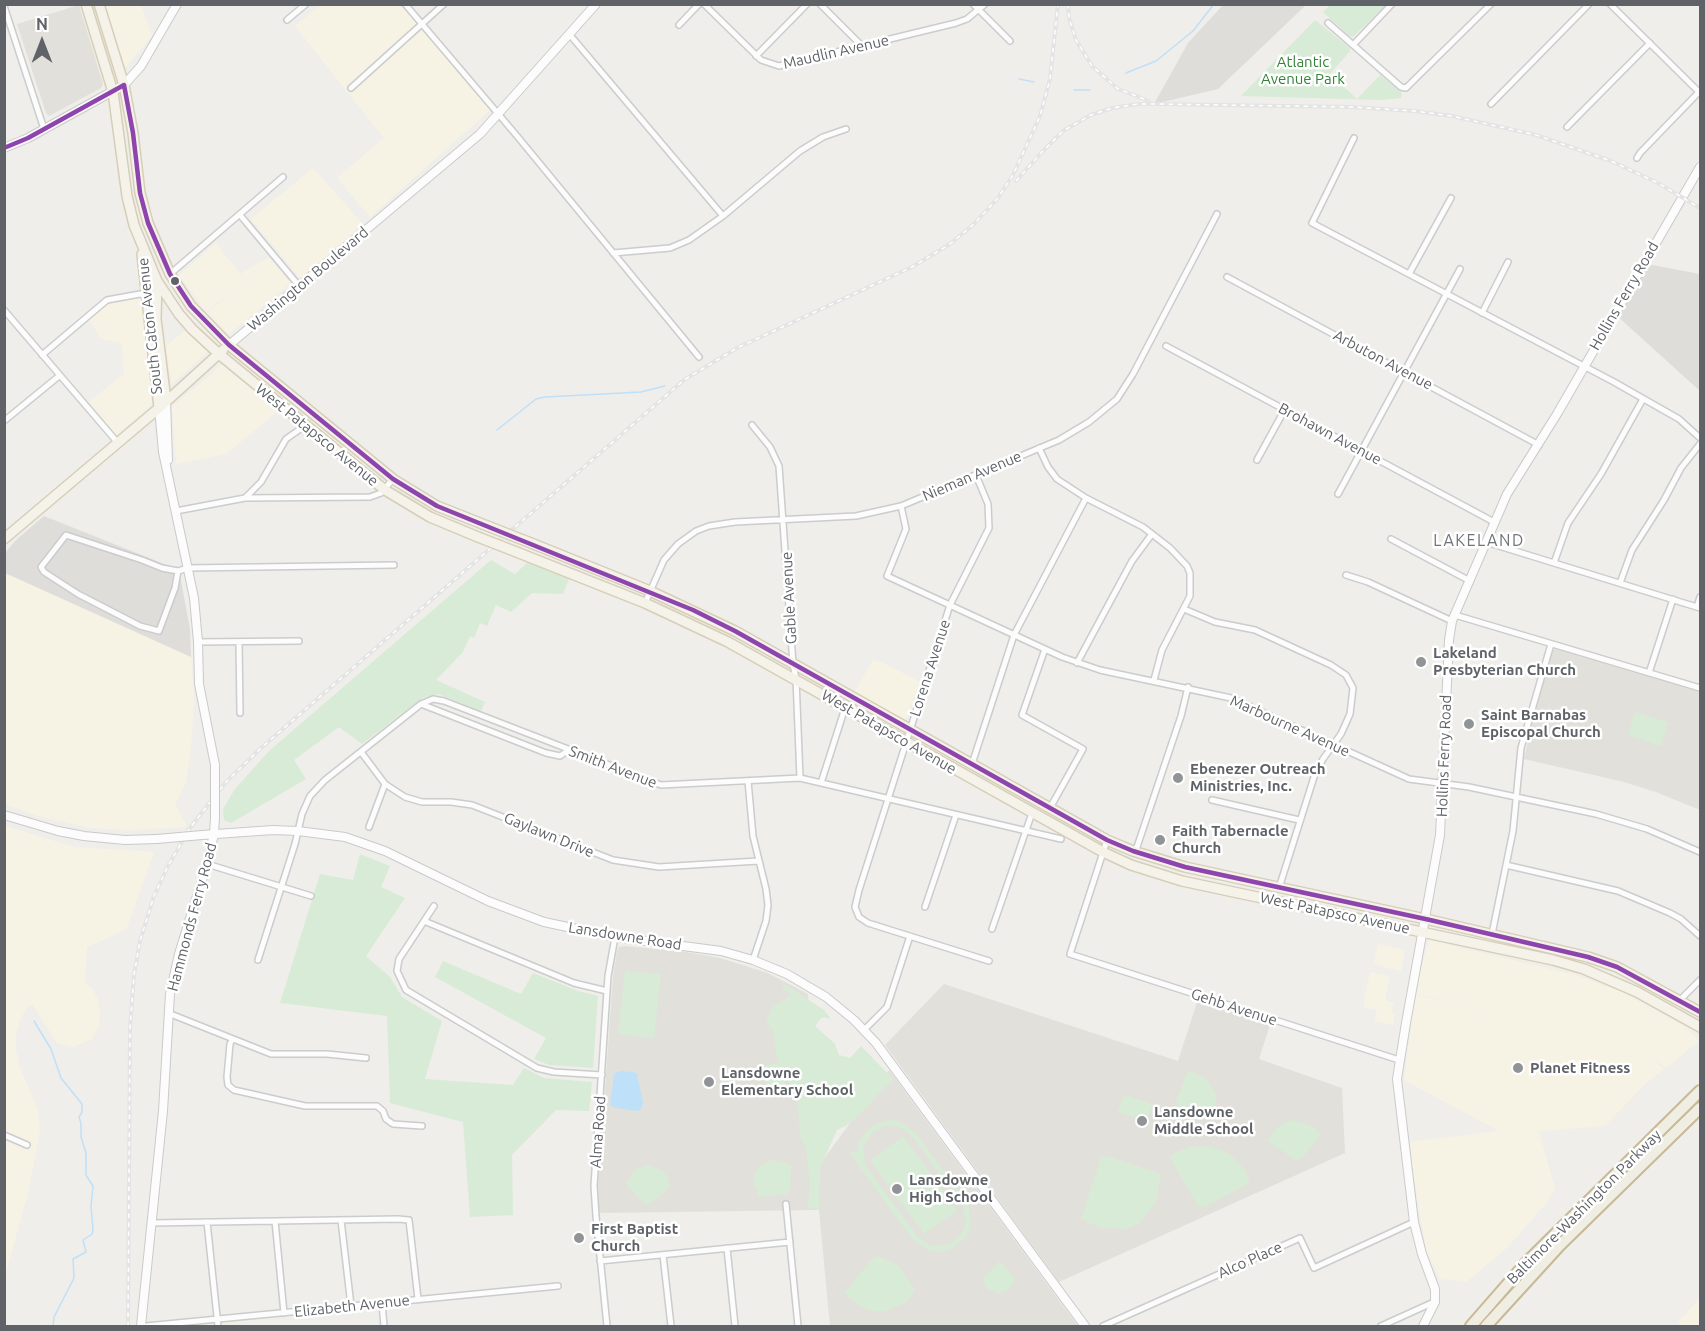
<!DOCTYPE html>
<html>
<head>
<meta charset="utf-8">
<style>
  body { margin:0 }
  #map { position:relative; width:1705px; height:1331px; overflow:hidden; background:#efeeea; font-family:Ubuntu,sans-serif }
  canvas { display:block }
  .frame { position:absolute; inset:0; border:6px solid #5f6368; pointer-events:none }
  .north { position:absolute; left:12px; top:12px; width:60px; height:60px; -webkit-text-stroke:4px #fff; paint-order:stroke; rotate:0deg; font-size:16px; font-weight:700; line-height:24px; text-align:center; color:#5f6368 }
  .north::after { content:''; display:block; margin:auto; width:21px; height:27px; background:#5f6368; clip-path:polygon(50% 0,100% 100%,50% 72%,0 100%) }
</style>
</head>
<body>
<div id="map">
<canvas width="1705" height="1331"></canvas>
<div class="frame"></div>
<div class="north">N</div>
</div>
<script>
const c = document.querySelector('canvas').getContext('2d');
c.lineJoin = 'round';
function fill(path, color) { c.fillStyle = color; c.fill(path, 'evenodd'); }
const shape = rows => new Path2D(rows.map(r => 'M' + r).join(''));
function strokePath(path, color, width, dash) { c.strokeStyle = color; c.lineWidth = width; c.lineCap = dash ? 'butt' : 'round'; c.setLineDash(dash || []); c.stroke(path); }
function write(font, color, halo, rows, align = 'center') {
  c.font = font + ' Ubuntu,sans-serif'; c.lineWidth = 5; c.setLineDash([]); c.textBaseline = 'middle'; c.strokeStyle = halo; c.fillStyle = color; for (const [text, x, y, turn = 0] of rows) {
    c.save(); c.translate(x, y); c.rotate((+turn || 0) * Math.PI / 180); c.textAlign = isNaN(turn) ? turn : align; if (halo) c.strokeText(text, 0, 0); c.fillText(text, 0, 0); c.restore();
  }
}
fill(shape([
  [114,4,141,5,152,36,125,68,106,7],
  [321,5,404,5,491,109,370,217,337,178,384,138,295,26],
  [313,168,363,224,301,279,251,219],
  [216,243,240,274,268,257,291,283,229,334,208,313,240,285,206,312,179,275],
  [141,297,153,403,115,436,86,404,124,374,122,343,101,339,89,319,111,301],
  [186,330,208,351,172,384,166,346],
  [222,365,278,411,226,454,176,464,172,407],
  [5,573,191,657,194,700,191,748,186,782,175,804,187,827,133,830,90,828,37,816,5,804],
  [873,660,883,663,920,682,906,718,904,719,854,693],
  [5,826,74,847,154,852,126,930,87,947,85,981,93,990,98,1000,100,1014,99,1025,92,1039,73,1047,57,1043,33,1005,27,1007,20,1020,16,1034,16,1050,20,1068,37,1108,40,1130,27,1197,5,1276],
  [1429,940,1575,975,1623,992,1685,1027,1699,1041,1666,1068,1647,1054,1664,1069,1644,1085,1605,1126,1539,1131,1555,1189,1547,1202,1509,1246,1466,1282,1440,1279,1426,1250,1408,1142,1499,1131,1404,1080,1415,994,1523,1020,1415,993],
  [1378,944,1405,950,1401,971,1374,964],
  [1370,972,1390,976,1385,1000,1394,1003,1391,1013,1395,1014,1393,1025,1375,1021,1377,1010,1363,1007],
  [1700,1298,1700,1326,1681,1326,1677,1323]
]), '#f7f3e4');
fill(shape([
  [1223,5,1306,5,1218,89,1154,104,1188,43],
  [1647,264,1700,274,1700,391,1616,315],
  [44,516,179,570,190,629,191,657,5,573,5,553,15,541]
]), '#dfddda');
fill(shape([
  [79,5,103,84,101,88,49,116,46,113,17,24],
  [1556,649,1700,692,1700,810,1656,792,1624,782,1524,759,1533,719,1553,650],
  [625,946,686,952,720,958,768,973,808,994,817,1168,889,1070,1078,1326,830,1326,819,1210,599,1213,598,1186,613,977,617,951,619,947],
  [944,984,1178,1061,1198,999,1271,1022,1259,1059,1342,1088,1345,1153,1059,1282,885,1045]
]), '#e2e0da');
fill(shape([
  [1330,5,1330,4,1386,5,1353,37,1349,36,1323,12],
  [1315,20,1350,48,1350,51,1330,74,1357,99,1380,75,1402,92,1401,98,1382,100,1241,96],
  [491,560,515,574,528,562,569,579,563,594,532,593,511,612,496,605,487,626,480,623,474,638,470,636,463,652,436,680,485,702,481,711,438,694,422,698,362,744,339,727,294,760,306,779,231,823,224,820,223,809,235,789,269,751],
  [1635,712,1668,722,1661,746,1628,735],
  [360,854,390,866,381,887,405,898,366,956,390,977,402,997,442,1021,425,1079,513,1085,524,1068,544,1078,592,1082,589,1111,556,1110,512,1155,513,1215,470,1217,463,1122,390,1103,387,1016,280,1003,320,874,353,880],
  [443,961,521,994,533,973,578,991,598,996,593,1068,549,1065,534,1059,546,1038,435,977],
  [625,971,661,974,654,1038,618,1034],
  [783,983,824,1010,831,1019,822,1017,815,1026,835,1044,839,1055,850,1058,861,1046,893,1079,859,1115,846,1126,837,1130,820,1168,819,1210,808,1208,810,1183,805,1145,801,1139,797,1100,783,1071,785,1086,767,1090,762,1066,778,1063,773,1031,766,1021,773,1007,792,995,782,988],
  [1188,1070,1206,1078,1216,1094,1216,1104,1213,1112,1207,1118,1178,1107,1176,1102],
  [1124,1095,1153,1104,1147,1121,1118,1112],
  [892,1120,901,1122,916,1133,968,1204,971,1222,969,1231,964,1239,951,1249,942,1252,930,1251,913,1240,850,1154,854,1151,857,1154,860,1140,869,1128,875,1124],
  [885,1126,899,1127,912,1136,963,1206,966,1221,964,1229,960,1236,949,1244,932,1246,917,1236,866,1166,863,1148,865,1143,872,1133],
  [1294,1120,1312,1126,1321,1134,1302,1158,1296,1160,1267,1141,1279,1126,1286,1122],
  [903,1136,958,1210,924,1234,870,1161],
  [1207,1146,1221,1150,1232,1156,1244,1169,1250,1183,1204,1207,1197,1205,1169,1156,1189,1147],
  [1106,1156,1161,1174,1156,1202,1139,1223,1126,1229,1101,1228,1081,1219,1101,1158],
  [772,1160,786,1163,791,1166,790,1189,787,1194,759,1197,754,1184,755,1172,765,1162],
  [647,1165,662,1170,668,1177,670,1187,651,1203,644,1204,626,1184,635,1170],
  [878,1256,899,1266,915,1290,908,1301,886,1311,871,1311,860,1306,844,1293,874,1257],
  [999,1261,1015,1278,1010,1289,998,1293,986,1288,983,1279]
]), '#d8ebd6');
fill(shape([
  [620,1071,633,1072,637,1074,643,1103,641,1109,638,1111,616,1108,610,1105,614,1074]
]), '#bfe0f9');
strokePath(shape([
  [1126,73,1156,61,1193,31,1214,4],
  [1019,79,1034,82],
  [1074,90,1090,90],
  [497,430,536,399,545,397,641,392,665,386],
  [34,1021,51,1049,61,1078,82,1104,82,1112,79,1117,81,1123,81,1137,86,1153,86,1175,93,1186,91,1206,93,1230,92,1234,83,1240,86,1252,73,1259,74,1278,54,1317,53,1326]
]), '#bfe0f9', 1.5);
const street = shape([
  [405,4,517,136,699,357],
  [704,4,761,60,779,66,956,23,967,19,985,4],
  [820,4,863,47],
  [973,4,1010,41],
  [1610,4,1700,93],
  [4,6,44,129],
  [287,20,306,4],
  [1328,23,1401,87,1406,88,1491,4],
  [679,25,699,4],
  [570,35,723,216],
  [1353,45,1392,4],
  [756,56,807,4],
  [351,88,444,4],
  [1491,104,1589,4],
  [1567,127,1650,43],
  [1354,138,1312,223,1614,382,1679,419,1700,438],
  [1637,158,1640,153,1699,92],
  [240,215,300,287],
  [613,253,670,248,689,240,723,216,800,151,823,137,846,129],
  [170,274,283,177],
  [1409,274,1451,198],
  [1227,277,1539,445],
  [4,310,118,443],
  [1482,313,1508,262],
  [1166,346,1494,522],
  [42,355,107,300,140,294,149,296],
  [4,421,59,376],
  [752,425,770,447,779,466,793,664,796,679,800,778],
  [1039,448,1048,467,1057,479,1086,498,1143,527,1170,548,1187,566,1190,573,1190,596,1162,650,1154,680],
  [1257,460,1285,409],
  [976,475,988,504,989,528,950,605,859,890,855,907,859,917,868,923,989,961],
  [1338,494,1460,269],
  [245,498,261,482,286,439,306,425],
  [901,506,906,529,887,576,1062,657,1100,670,1231,698,1409,779,1469,787,1596,814,1647,829,1700,852],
  [176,511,245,498,370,497,381,493,393,479],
  [1391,539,1470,581],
  [1486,542,1700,608],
  [1554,563,1568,523,1601,474,1643,399],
  [178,571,162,568,142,560,66,535,41,567,44,572,78,594,140,626,159,631,175,588,178,571,188,568,394,565],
  [1346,575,1368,582,1452,621],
  [1620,583,1632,550,1664,500,1681,468,1700,444],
  [645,603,664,560,678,544,696,531,709,526,735,522,856,516,901,506,1059,440,1089,422,1117,399,1133,374,1217,214],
  [1697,607,1700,597],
  [1184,609,1215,622,1255,630,1331,665,1346,675,1353,688,1350,714,1341,734,1323,759,1314,777,1279,888],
  [1455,615,1700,688],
  [198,642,299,641],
  [239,642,240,713],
  [1045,649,1022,715,1083,749,1050,808],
  [1077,663,1132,561,1152,534],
  [1649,673,1673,599],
  [421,704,546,753,560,756,569,750],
  [361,752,385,784,405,797,422,802,451,802,472,805,613,860,659,867,758,861],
  [972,764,1014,635,1086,498],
  [748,781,753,836,766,889,768,905,766,921,753,960],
  [821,783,845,708],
  [1212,800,1299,820],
  [369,827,385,784],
  [1107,840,1070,954,1399,1060],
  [1133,851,1137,847,1181,716,1188,687],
  [207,864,311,896],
  [1506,865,1618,891,1670,913,1681,919,1700,936],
  [434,906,399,959,397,971,406,990,537,1068,554,1072,602,1075],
  [925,907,956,815],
  [424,921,574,983,607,991],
  [992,929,1032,813],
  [1492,934,1513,831,1521,748,1551,644],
  [258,960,295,844,302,814,310,796,325,780,421,704,433,699,444,701,661,785,800,778,1061,839],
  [1679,1001,1700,980],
  [168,1013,271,1054,327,1054,366,1058],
  [864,1030,887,1007,910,936],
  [232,1040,230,1044,227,1077,228,1085,234,1090,305,1106,377,1106,383,1111,386,1119,393,1124,422,1126],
  [4,1135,27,1145],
  [786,1204,798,1326],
  [341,1220,351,1306],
  [275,1221,284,1313],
  [207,1222,218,1326],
  [151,1223,398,1219,409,1220,418,1299],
  [727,1248,735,1326],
  [663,1255,671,1326],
  [600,1261,790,1242],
  [382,1303,384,1326],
  [146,1326,558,1286],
  [607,1326,596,1216,594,1186,608,976,615,937],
  [1103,1326,1300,1238,1314,1268,1414,1222],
  [1381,1326,1434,1302]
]);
const secondary = shape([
  [4,148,28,138,124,85,141,66,177,4],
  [229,345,480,134,596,4],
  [166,401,168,460],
  [159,408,163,452,194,598,198,642,199,684,215,765],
  [4,815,58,831,84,836,125,840,157,839],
  [202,835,273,830,298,831,345,837,385,851,488,901,544,922,615,937,721,951,753,960,787,974,826,997,854,1020,876,1043,1085,1326],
  [141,1326,163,1111,170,994,179,954,207,864,214,834,215,817],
  [1423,1326,1435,1302,1435,1289,1422,1254,1414,1222,1397,1079,1406,1023,1440,835,1449,640,1452,621,1507,494,1557,414,1700,167]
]);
const primary = shape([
  [86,4,113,92,127,196,134,225,157,281,179,314,192,329,219,354,385,490,430,517,478,537],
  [99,4,124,85,133,133,140,193,148,223,170,274,191,306,229,345,393,479,437,506,490,527],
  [142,254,159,408],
  [157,281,156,319,166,401],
  [4,539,159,408,223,350],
  [531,543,650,591,735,631,1107,840,1133,851,1185,867,1430,920,1588,957,1617,967,1700,1012],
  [519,553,645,603,728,642,1103,852,1131,865,1182,881,1553,960,1584,969,1637,992,1700,1027]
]);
const highway = shape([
  [1471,1326,1526,1263,1700,1091],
  [1486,1326,1560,1245,1700,1108]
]);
strokePath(street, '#cbcccc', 8);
strokePath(secondary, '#cacacb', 10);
strokePath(primary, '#d7ceb8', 12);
strokePath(highway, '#c8b996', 14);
strokePath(street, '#fdfcfc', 5);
strokePath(secondary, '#fdfcfc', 8);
strokePath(primary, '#f4f2e9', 9);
strokePath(highway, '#f0ede3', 10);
const rail = shape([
  [1068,4,1069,18,1076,40,1092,66,1118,89,1149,101],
  [1016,181,1042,152,1063,131,1091,115,1112,108,1138,104,1157,104,1352,107,1414,111,1452,116,1536,135,1611,161,1658,183,1700,208],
  [128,1326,130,1028,134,975,140,941,154,896,168,866,190,828,226,782,261,748,684,380,737,348,912,267,950,244,974,224,998,198,1013,175,1040,116,1050,79,1058,4]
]);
strokePath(rail, '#e4e4e4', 4);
strokePath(rail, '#fff', 1.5, [4.5]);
const secondaryBridge = shape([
  [215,765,215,817],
  [157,839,202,835]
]);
const primaryBridge = shape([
  [490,527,531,543],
  [478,537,519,553]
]);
strokePath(secondaryBridge, '#cacacb', 10, []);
strokePath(primaryBridge, '#d7ceb8', 12, []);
strokePath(secondaryBridge, '#fdfcfc', 8);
strokePath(primaryBridge, '#f4f2e9', 9);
strokePath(shape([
  [4,148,28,138,124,85,133,133,140,193,148,223,170,274,191,306,229,345,393,479,437,506,693,610,735,631,1107,840,1133,851,1185,867,1430,920,1588,957,1617,967,1700,1012]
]), '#8e44ad', 4.5);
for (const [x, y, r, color] of [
  [175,281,5,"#5f6368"],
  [1421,662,6,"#919496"],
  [1469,724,6,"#919496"],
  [1178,778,6,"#919496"],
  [1160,840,6,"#919496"],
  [1518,1068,6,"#919496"],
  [709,1082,6,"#919496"],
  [1142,1121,6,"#919496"],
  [897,1189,6,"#919496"],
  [579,1238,6,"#919496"]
]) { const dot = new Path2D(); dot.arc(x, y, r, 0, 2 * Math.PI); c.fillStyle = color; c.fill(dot); strokePath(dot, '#fff', 2); }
write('15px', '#5f6368', '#fff', [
  ["Maudlin Avenue",836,52,-13],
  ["Washington Boulevard",308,279,-40],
  ["Hollins Ferry Road",1624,296,-60],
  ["South Caton Avenue",150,326,-96],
  ["Arbuton Avenue",1383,360,28],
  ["Brohawn Avenue",1330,434,28],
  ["West Patapsco Avenue",317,435,39],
  ["Nieman Avenue",972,476,-23],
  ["Gable Avenue",789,598,-93],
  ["Lorena Avenue",930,668,-72],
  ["Marbourne Avenue",1290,726,24],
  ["West Patapsco Avenue",889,732,30],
  ["Hollins Ferry Road",1444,756,-88],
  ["Smith Avenue",613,767,21],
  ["Gaylawn Drive",549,835,22],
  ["West Patapsco Avenue",1335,913,12],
  ["Hammonds Ferry Road",192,917,-75],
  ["Lansdowne Road",625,936,9],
  ["Gehb Avenue",1234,1007,18],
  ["Alma Road",598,1132,-86],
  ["Baltimore-Washington Parkway",1584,1207,-45],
  ["Alco Place",1250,1260,-24],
  ["Elizabeth Avenue",352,1306,-6]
]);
write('15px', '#348238', '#fff', [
  ["Atlantic",1303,62],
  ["Avenue Park",1303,79]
]);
write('bold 15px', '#5f6368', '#fff', [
  ["Lakeland",1433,653],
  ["Presbyterian Church",1433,670],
  ["Saint Barnabas",1481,715],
  ["Episcopal Church",1481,732],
  ["Ebenezer Outreach",1190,769],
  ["Ministries, Inc.",1190,786],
  ["Faith Tabernacle",1172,831],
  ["Church",1172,848],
  ["Planet Fitness",1530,1068],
  ["Lansdowne",721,1073],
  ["Elementary School",721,1090],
  ["Lansdowne",1154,1112],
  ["Middle School",1154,1129],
  ["Lansdowne",909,1180],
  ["High School",909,1197],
  ["First Baptist",591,1229],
  ["Church",591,1246]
], 'left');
c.letterSpacing = '1.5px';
write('16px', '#70757a', '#fff', [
  ["LAKELAND",1479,541]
]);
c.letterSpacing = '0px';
</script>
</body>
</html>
